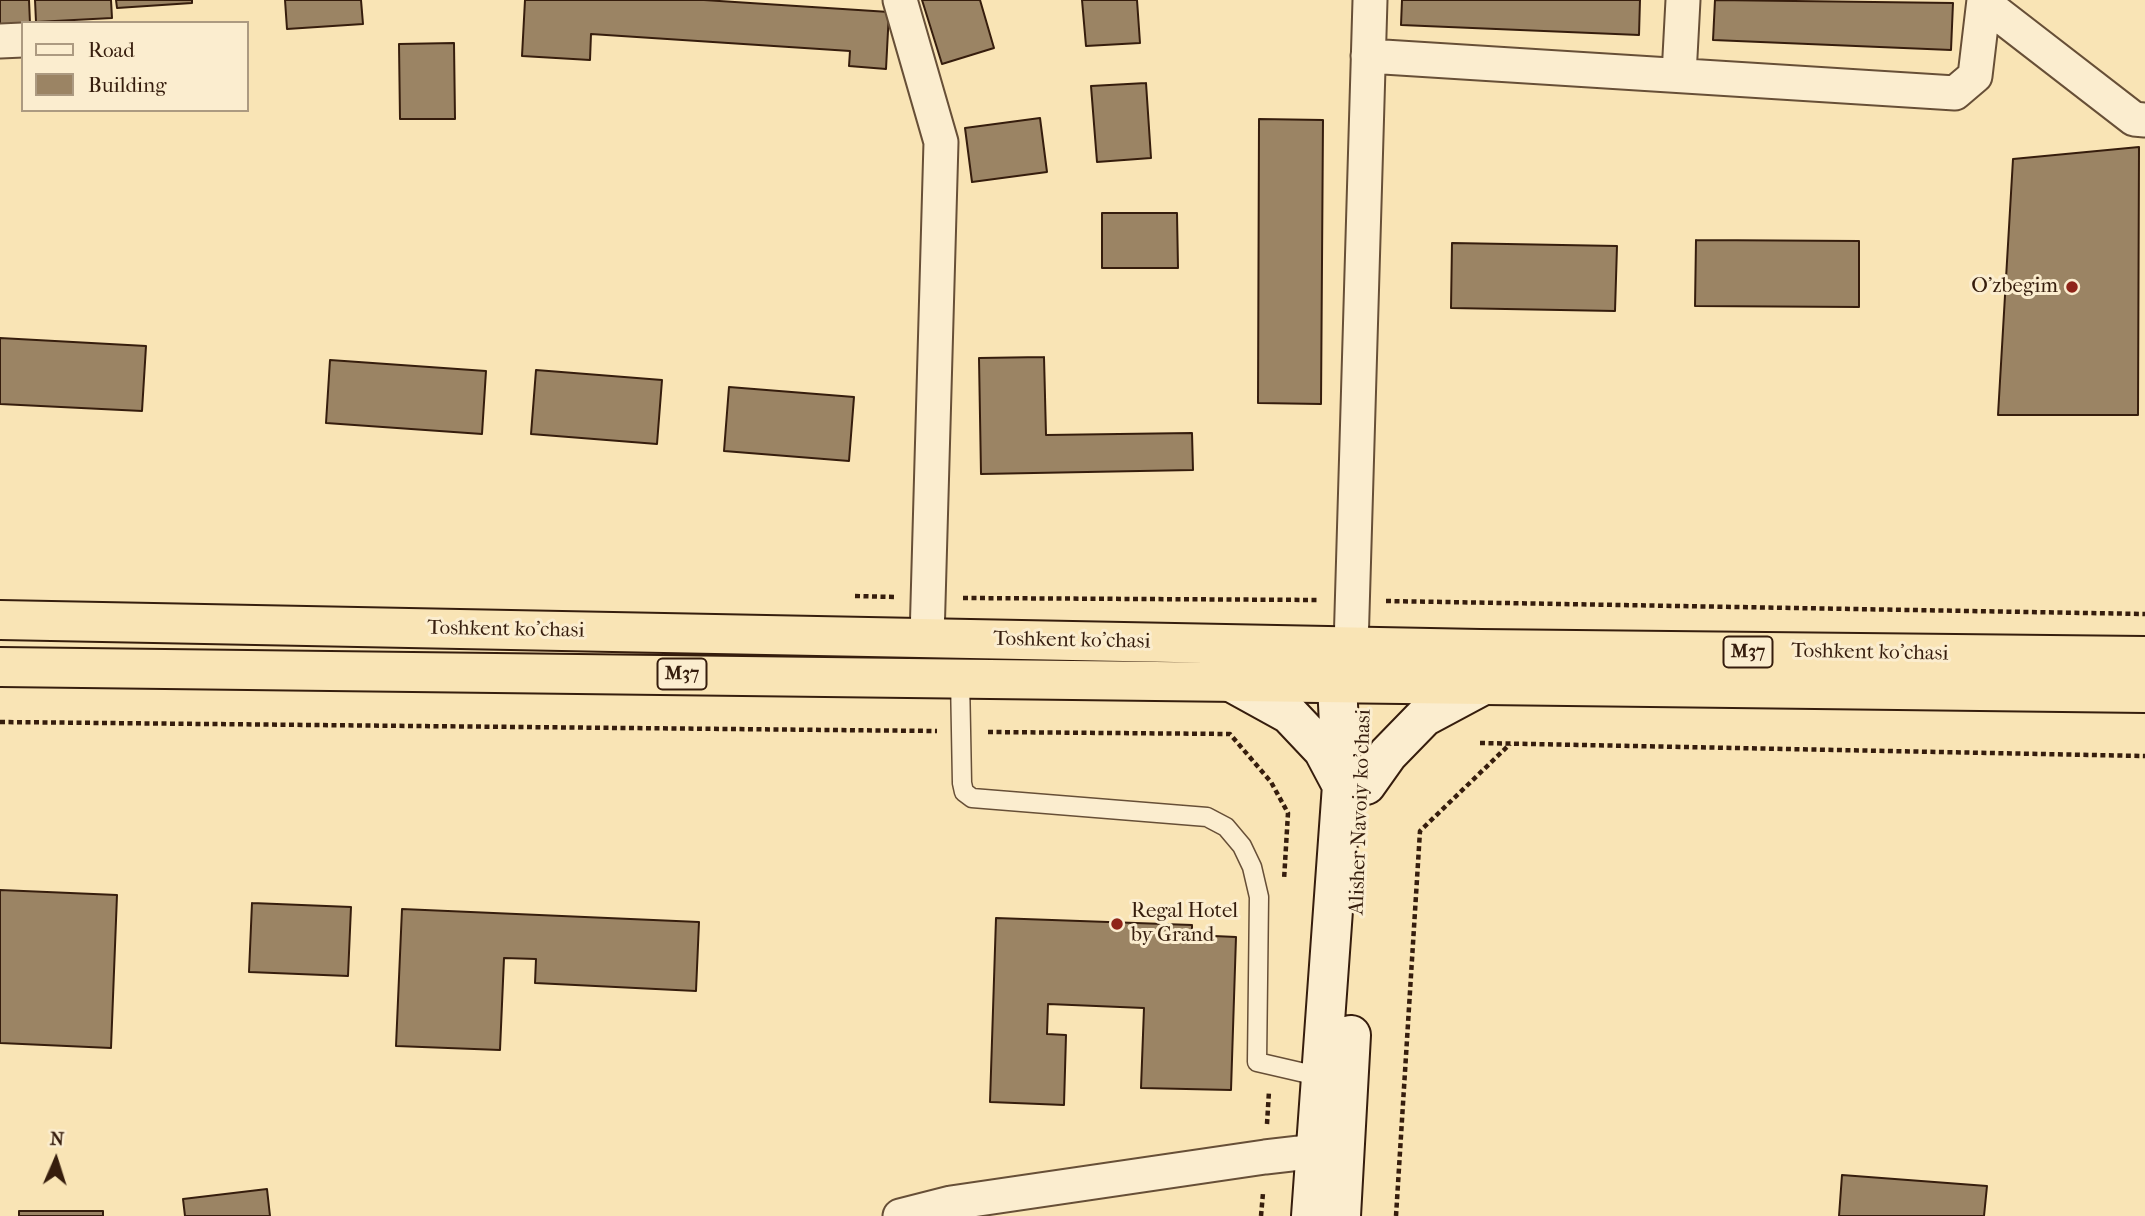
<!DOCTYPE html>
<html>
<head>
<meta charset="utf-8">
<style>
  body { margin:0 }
  #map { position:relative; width:2145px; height:1216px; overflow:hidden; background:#f9e4b5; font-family:"IM FELL French Canon",serif }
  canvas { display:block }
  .legend { position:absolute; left:21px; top:21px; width:228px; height:91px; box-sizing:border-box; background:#fbedcf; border:2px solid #ac9a81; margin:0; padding:9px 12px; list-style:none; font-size:21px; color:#361d0d }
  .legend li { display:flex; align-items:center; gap:14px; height:35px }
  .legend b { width:35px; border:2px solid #ac9a81 }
  .north { position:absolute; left:21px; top:1125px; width:70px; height:70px; -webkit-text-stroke:5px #fbedcf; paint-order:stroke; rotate:3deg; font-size:19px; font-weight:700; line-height:28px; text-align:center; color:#361d0d }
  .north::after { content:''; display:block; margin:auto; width:24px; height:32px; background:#361d0d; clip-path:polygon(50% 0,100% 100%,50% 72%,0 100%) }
</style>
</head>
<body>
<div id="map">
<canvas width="2145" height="1216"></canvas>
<ul class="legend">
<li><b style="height:9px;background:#fbedcf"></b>Road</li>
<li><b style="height:19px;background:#9b8464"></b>Building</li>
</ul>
<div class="north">N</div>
</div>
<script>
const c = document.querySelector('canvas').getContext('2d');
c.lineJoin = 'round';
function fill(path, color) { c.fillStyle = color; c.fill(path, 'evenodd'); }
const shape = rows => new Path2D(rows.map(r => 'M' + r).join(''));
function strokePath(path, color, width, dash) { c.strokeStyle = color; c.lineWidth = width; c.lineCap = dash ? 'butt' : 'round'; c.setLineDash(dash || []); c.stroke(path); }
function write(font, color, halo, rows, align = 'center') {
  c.font = font + ' "IM FELL French Canon",serif'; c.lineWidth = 6; c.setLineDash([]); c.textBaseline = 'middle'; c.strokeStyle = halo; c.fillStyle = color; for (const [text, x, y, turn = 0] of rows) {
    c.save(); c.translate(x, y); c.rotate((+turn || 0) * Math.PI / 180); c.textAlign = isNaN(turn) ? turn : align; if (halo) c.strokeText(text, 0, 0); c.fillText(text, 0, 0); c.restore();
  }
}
const building = shape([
  [0,0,29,0,30,23,23,23,23,27,0,28,0,0],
  [35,0,111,0,112,18,36,22,35,0],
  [116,0,192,0,192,3,117,8,116,0],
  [285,0,361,0,363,24,287,29,285,0],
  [525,0,704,0,889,12,886,69,849,66,850,51,591,34,590,60,522,56,525,0],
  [922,0,980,0,994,48,942,64,922,0],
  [1082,0,1137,0,1140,43,1086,46,1082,0],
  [1402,0,1640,0,1639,35,1401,25,1402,0],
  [1715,0,1953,3,1951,50,1713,40,1715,0],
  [454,43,455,119,400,119,399,44,454,43],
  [1146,83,1151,158,1097,162,1091,86,1146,83],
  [1040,118,1047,172,972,182,965,128,1040,118],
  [1259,119,1323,120,1321,404,1258,403,1259,119],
  [2139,147,2138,415,1998,415,2013,159,2139,147],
  [1102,213,1177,213,1178,268,1102,268,1102,213],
  [1696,240,1859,241,1859,307,1695,306,1696,240],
  [1452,243,1617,246,1615,311,1451,308,1452,243],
  [0,338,146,346,142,411,0,404,0,338],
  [1044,357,1046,435,1192,433,1193,470,981,474,979,358,1044,357],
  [330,360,486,371,482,434,326,423,330,360],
  [536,370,662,380,657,444,531,434,536,370],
  [729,387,854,397,849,461,724,451,729,387],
  [0,890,117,895,111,1048,0,1043,0,890],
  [252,903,351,907,348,976,249,972,252,903],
  [402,909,699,922,696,991,535,983,536,959,504,958,500,1050,396,1046,402,909],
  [996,918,1192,925,1192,935,1236,937,1231,1090,1141,1088,1144,1008,1048,1004,1047,1034,1066,1035,1064,1105,990,1102,996,918],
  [1842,1175,1987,1186,1984,1216,1839,1216,1842,1175],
  [267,1189,270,1216,185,1216,183,1199,267,1189],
  [19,1211,103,1211,103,1216,19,1216,19,1211]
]);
fill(building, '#9b8464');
strokePath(building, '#361d0d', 2);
const service = shape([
  [960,678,962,783,964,792,972,798,1207,817,1226,827,1242,846,1252,867,1259,897,1257,1062,1322,1077]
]);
const minor = shape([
  [900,0,941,142,927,638],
  [1984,3,2134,119,2145,120],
  [0,41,23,40],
  [1368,56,1955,93,1975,76,1984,0],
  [1679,75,1683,0],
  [1351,647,1370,0],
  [900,1216,951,1203,1265,1157,1317,1151,1342,1151]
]);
const secondary = shape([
  [1231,682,1289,714,1323,750,1340,782],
  [1366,785,1388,754,1424,717,1480,687],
  [1311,1216,1342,785,1337,684,1349,652],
  [1341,1216,1351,1035]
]);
const trunk = shape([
  [0,620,1481,649,2145,656],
  [0,667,2145,693]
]);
strokePath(service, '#674f37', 21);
strokePath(minor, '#674f37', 37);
strokePath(secondary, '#361d0d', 42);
strokePath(trunk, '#361d0d', 42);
strokePath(shape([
  [855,596,895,597],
  [963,598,1318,600],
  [1386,601,2145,614],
  [0,722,937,731],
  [988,732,1230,734,1271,782,1288,813,1284,880],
  [1480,743,2145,756],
  [1267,1124,1269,1091],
  [1261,1216,1263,1193],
  [1396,1216,1420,831,1510,744]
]), '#361d0d', 4.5, [5, 3.5]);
strokePath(service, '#fbedcf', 18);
strokePath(minor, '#fbedcf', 33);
strokePath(secondary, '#fbedcf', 38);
strokePath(trunk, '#f9e4b5', 38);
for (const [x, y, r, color] of [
  [2072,287,7,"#8f2418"],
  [1117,924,7,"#8f2418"]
]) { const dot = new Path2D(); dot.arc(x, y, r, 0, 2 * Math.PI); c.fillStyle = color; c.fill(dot); strokePath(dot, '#fbedcf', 2.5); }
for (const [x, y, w] of [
  [1748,652,49],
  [682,674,49]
]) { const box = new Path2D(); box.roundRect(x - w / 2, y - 15.5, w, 31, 5); c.fillStyle = '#fbedcf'; c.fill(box); strokePath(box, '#361d0d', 2); }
write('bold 19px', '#361d0d', null, [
  ["M37",1748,652],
  ["M37",682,674]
]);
write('21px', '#361d0d', '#fbedcf', [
  ["O'zbegim",2058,287],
  ["Regal Hotel",1131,912,"left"],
  ["by Grand",1131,936,"left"]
], 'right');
write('21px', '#361d0d', '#fbedcf', [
  ["Toshkent ko'chasi",506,630,1],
  ["Toshkent ko'chasi",1072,641,1],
  ["Toshkent ko'chasi",1870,653,1],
  ["Alisher Navoiy ko'chasi",1361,812,-88]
]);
</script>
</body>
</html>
